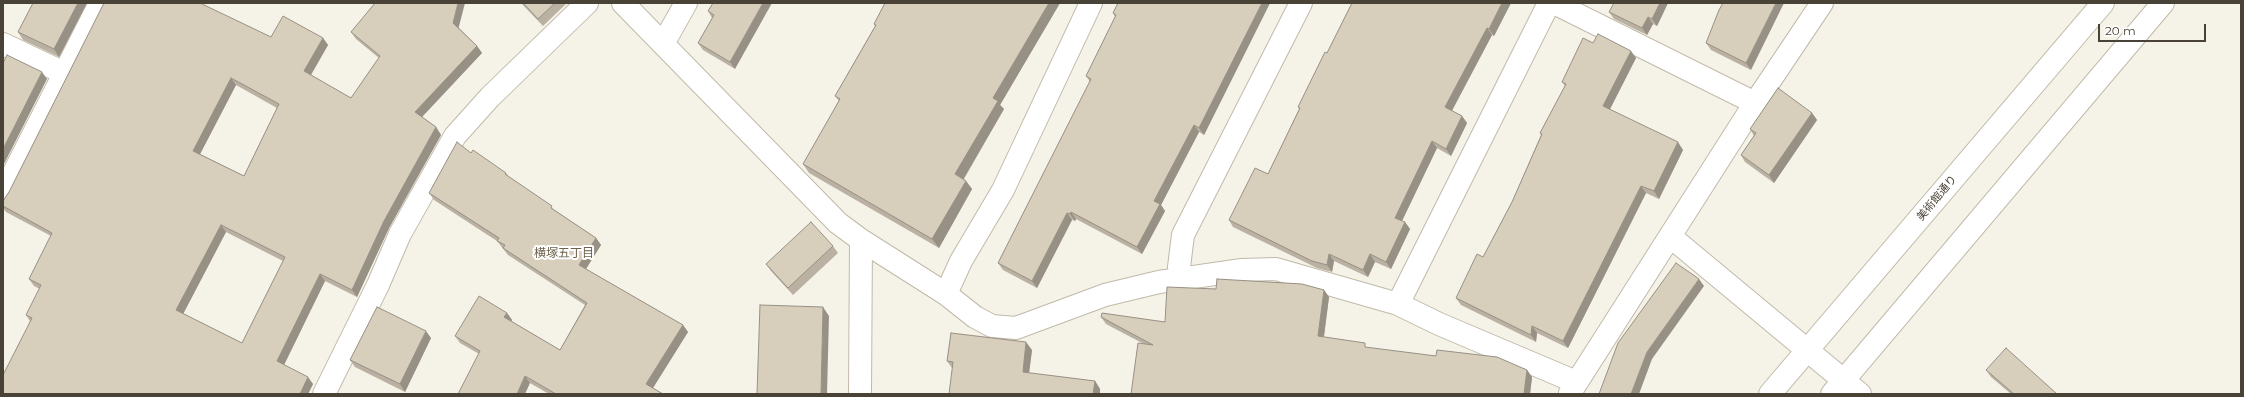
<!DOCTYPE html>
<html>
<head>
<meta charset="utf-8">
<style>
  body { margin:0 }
  #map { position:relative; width:2244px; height:397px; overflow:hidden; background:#f5f2e8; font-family:Montserrat,sans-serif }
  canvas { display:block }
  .frame { position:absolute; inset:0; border:4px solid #494236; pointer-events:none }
  .scale { position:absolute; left:2098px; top:24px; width:108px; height:18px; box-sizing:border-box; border:2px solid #494236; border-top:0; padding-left:5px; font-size:12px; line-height:14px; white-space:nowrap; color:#494236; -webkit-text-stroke:3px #fff; paint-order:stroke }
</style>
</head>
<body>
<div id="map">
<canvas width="2244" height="397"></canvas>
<div class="frame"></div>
<div class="scale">20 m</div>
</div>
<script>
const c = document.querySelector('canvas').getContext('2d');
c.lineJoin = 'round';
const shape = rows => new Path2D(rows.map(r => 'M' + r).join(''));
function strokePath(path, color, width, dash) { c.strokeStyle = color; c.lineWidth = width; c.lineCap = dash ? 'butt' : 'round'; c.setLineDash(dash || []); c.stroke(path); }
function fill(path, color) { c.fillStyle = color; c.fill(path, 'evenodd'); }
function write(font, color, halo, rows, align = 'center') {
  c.font = font + ' Montserrat,"Noto Sans JP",sans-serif'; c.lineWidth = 4; c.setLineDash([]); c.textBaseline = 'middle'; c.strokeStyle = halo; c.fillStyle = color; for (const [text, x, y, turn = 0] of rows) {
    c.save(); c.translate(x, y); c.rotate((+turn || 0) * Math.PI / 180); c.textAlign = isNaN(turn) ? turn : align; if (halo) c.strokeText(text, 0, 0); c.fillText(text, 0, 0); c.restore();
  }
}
const minor = shape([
  [623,3,838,223,861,240,946,294,975,317,992,326,1016,328,1105,295,1159,282,1242,270,1276,269,1398,304,1439,324,1576,382],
  [1554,3,1755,103],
  [3,44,64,73],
  [663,44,686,3],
  [3,194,100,3],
  [1671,237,1860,394],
  [1181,279,1179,267,1183,235,1301,3],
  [946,294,961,261,1003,190,1091,3],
  [1398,304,1549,3],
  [1570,393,1755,103,1822,3],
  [324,394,378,285,400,234,455,136,490,97,587,3],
  [860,394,861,240]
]);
const tertiary = shape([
  [1770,394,2103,3],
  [1832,394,2163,3]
]);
strokePath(minor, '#c1baa9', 24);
strokePath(tertiary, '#c1baa9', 24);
strokePath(minor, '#fff', 22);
strokePath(tertiary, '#fff', 22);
fill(shape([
  [33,3,87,3,59,57,23,40,18,32],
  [521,3,567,3,543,26],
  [713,3,735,69,703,50,698,43,712,18,708,11],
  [885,3,1060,3,1000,105,1004,109,964,179,966,181,972,189,939,248,809,173,803,164,839,101,835,96,875,26,874,24],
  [1118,3,1270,3,1204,135,1199,132,1161,205,1165,211,1142,254,1076,219,1075,221,1072,220,1037,288,1003,270,998,263,1090,82,1086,76,1115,17,1113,13],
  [1352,3,1511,3,1494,36,1492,35,1452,111,1462,116,1467,123,1451,156,1437,148,1402,221,1405,222,1410,229,1391,269,1375,262,1368,277,1334,261,1332,272,1317,268,1233,227,1229,220,1268,174,1299,109,1298,107,1327,53],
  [1668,3,1657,26,1653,24,1647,35,1614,19,1609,12],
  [1723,3,1751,70,1711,50,1706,43],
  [459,28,477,46,482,53,422,117,436,127,441,135,389,228,357,297,325,281,284,365,313,384,308,394,3,394,30,321,26,315,40,289,34,286,29,279,51,236,6,212,3,208,3,201,9,192,271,37,323,38,328,45,311,75,351,98,379,58,356,39,351,32],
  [236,85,277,108,244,176,200,154],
  [226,232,283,261,242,343,183,314],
  [1593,43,1636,58,1610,109,1683,150,1659,199,1646,193,1568,348,1537,333,1536,342,1461,305,1456,298,1483,257,1512,202,1541,135,1540,133,1565,86,1562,82],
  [1812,113,1817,120,1774,183,1745,162,1741,155,1754,136,1750,129],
  [471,153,506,173,510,178,556,211,596,238,601,245,586,269,683,325,688,332,653,388,663,394,549,394,460,343,455,336,507,313,512,320,511,321,560,350,585,305,508,255,497,241,434,200,429,193],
  [833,246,838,253,793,295,771,271,766,264],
  [1216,289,1324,290,1329,297,1324,337,1368,348,1527,370,1532,377,1530,394,1131,394,1142,343,1106,324,1101,317,1165,322],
  [431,338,405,392,355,367,350,360],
  [1032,350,1029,373,1095,381,1100,389,952,368,947,361],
  [1986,370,2057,394,2011,394,1991,377]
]), '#bab1a2');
fill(shape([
  [78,3,87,3,59,57,54,49],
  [458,3,465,3,458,30,453,23],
  [763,3,772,3,735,69,730,62],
  [1049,3,1060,3,1000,105,1004,109,961,183,955,174,993,98],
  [1262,3,1270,3,1204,135,1199,128],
  [1502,3,1511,3,1494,36,1489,29],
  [1660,3,1668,3,1657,26,1652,19],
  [1776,3,1784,3,1751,70,1746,63],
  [1648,17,1653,24,1647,35,1642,28],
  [1487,28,1492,35,1450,114,1445,107],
  [323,38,328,45,309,78,304,71],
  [477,46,482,53,420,119,415,112],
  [1631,51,1636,58,1608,113,1603,106],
  [42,72,47,79,3,166,3,149],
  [231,78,236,85,198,158,193,151],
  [1812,113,1817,120,1774,183,1769,175],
  [1462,116,1467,123,1451,156,1446,149],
  [1194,125,1199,132,1161,205,1165,211,1142,254,1137,247,1154,201],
  [436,127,441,135,389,228,357,297,352,290,384,221],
  [1432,141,1437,148,1400,225,1395,218],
  [1678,142,1683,150,1659,199,1654,191],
  [966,181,972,189,939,248,932,239],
  [1641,186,1646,193,1568,348,1563,341],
  [1071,212,1076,219,1075,221,1070,214],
  [1067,213,1072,220,1037,288,1032,281],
  [1405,222,1410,229,1391,269,1386,262],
  [221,225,226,232,181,318,176,310],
  [596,238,601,245,584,272,579,265],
  [1329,254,1334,261,1332,272,1327,265],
  [1370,254,1375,262,1368,277,1363,270],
  [320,274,325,281,282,369,277,361],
  [1699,279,1704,286,1652,359,1639,394,1631,394,1647,352],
  [1324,290,1329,297,1323,343,1318,336],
  [823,307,829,316,827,394,821,394],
  [507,313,512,320,509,324,504,317],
  [683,325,688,332,651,391,646,384],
  [1532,326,1537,333,1536,342,1531,335],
  [426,331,431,338,405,392,400,384],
  [1026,342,1032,350,1028,381,1023,372],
  [1527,370,1532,377,1530,394,1524,394],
  [525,376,530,383,525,394,517,394],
  [308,377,313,384,308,394,300,394],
  [1095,381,1100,389,1100,394,1093,394]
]), '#979084');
const building = shape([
  [33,3,78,3,54,49,18,32,33,3],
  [104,3,200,3,271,37,283,16,323,38,304,71,351,98,380,56,351,32,375,3,458,3,453,23,477,46,415,112,436,127,384,221,352,290,320,274,277,361,308,377,300,394,3,394,3,375,32,318,26,315,41,285,29,279,52,233,3,206,3,201,9,192,104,3],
  [231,78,279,104,244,176,193,151,231,78],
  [221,225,285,257,242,343,176,310,221,225],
  [523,3,555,3,538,19,523,3],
  [713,3,763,3,730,62,698,43,714,15,708,11,713,3],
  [885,3,1049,3,993,98,998,101,955,174,966,181,932,239,803,164,840,99,835,96,876,25,874,24,885,3],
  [1118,3,1262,3,1199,128,1194,125,1154,201,1160,204,1137,247,1071,212,1070,214,1067,213,1032,281,998,263,1091,79,1086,76,1116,15,1113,13,1118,3],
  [1352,3,1502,3,1489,29,1487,28,1445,107,1462,116,1446,149,1432,141,1395,218,1405,222,1386,262,1370,254,1363,270,1329,254,1327,265,1312,261,1229,220,1255,168,1268,174,1300,108,1298,107,1325,52,1327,53,1352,3],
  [1614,3,1660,3,1652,19,1648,17,1642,28,1609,12,1614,3],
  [1723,3,1776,3,1746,63,1706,43,1719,10,1723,3],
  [1598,34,1631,51,1603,106,1678,142,1654,191,1641,186,1563,341,1532,326,1531,335,1456,298,1477,254,1483,257,1512,202,1542,134,1540,133,1566,84,1562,82,1583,38,1593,43,1598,34],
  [7,55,42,72,3,149,3,63,7,55],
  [1778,88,1812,113,1769,175,1741,155,1756,133,1750,129,1778,88],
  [457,142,471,153,473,150,506,173,505,174,552,206,551,208,596,238,579,265,683,325,646,384,663,394,556,394,525,376,517,394,458,394,480,351,455,336,479,296,507,313,504,317,560,350,587,303,503,248,505,245,497,241,499,238,429,193,457,142],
  [811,222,833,246,788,288,766,264,811,222],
  [1676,263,1699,279,1647,352,1631,394,1599,394,1618,343,1676,263],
  [1217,279,1302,284,1324,290,1318,336,1365,343,1365,347,1436,356,1437,350,1497,357,1527,370,1524,394,1131,394,1138,343,1153,345,1101,317,1102,313,1165,322,1167,287,1216,289,1217,279],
  [760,305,823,307,821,394,757,394,760,305],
  [377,307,426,331,400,384,350,360,377,307],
  [951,333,1026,342,1023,372,1095,381,1093,394,949,394,953,362,947,361,951,333],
  [2006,348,2057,394,2014,394,1986,370,2006,348]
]);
fill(building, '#d8cebc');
strokePath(building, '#979084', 1);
write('11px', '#494236', '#fff', [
  ["美術館通り",1937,198,-50]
]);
write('12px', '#6d614c', '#fff', [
  ["横塚五丁目",564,253]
]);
</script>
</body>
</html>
